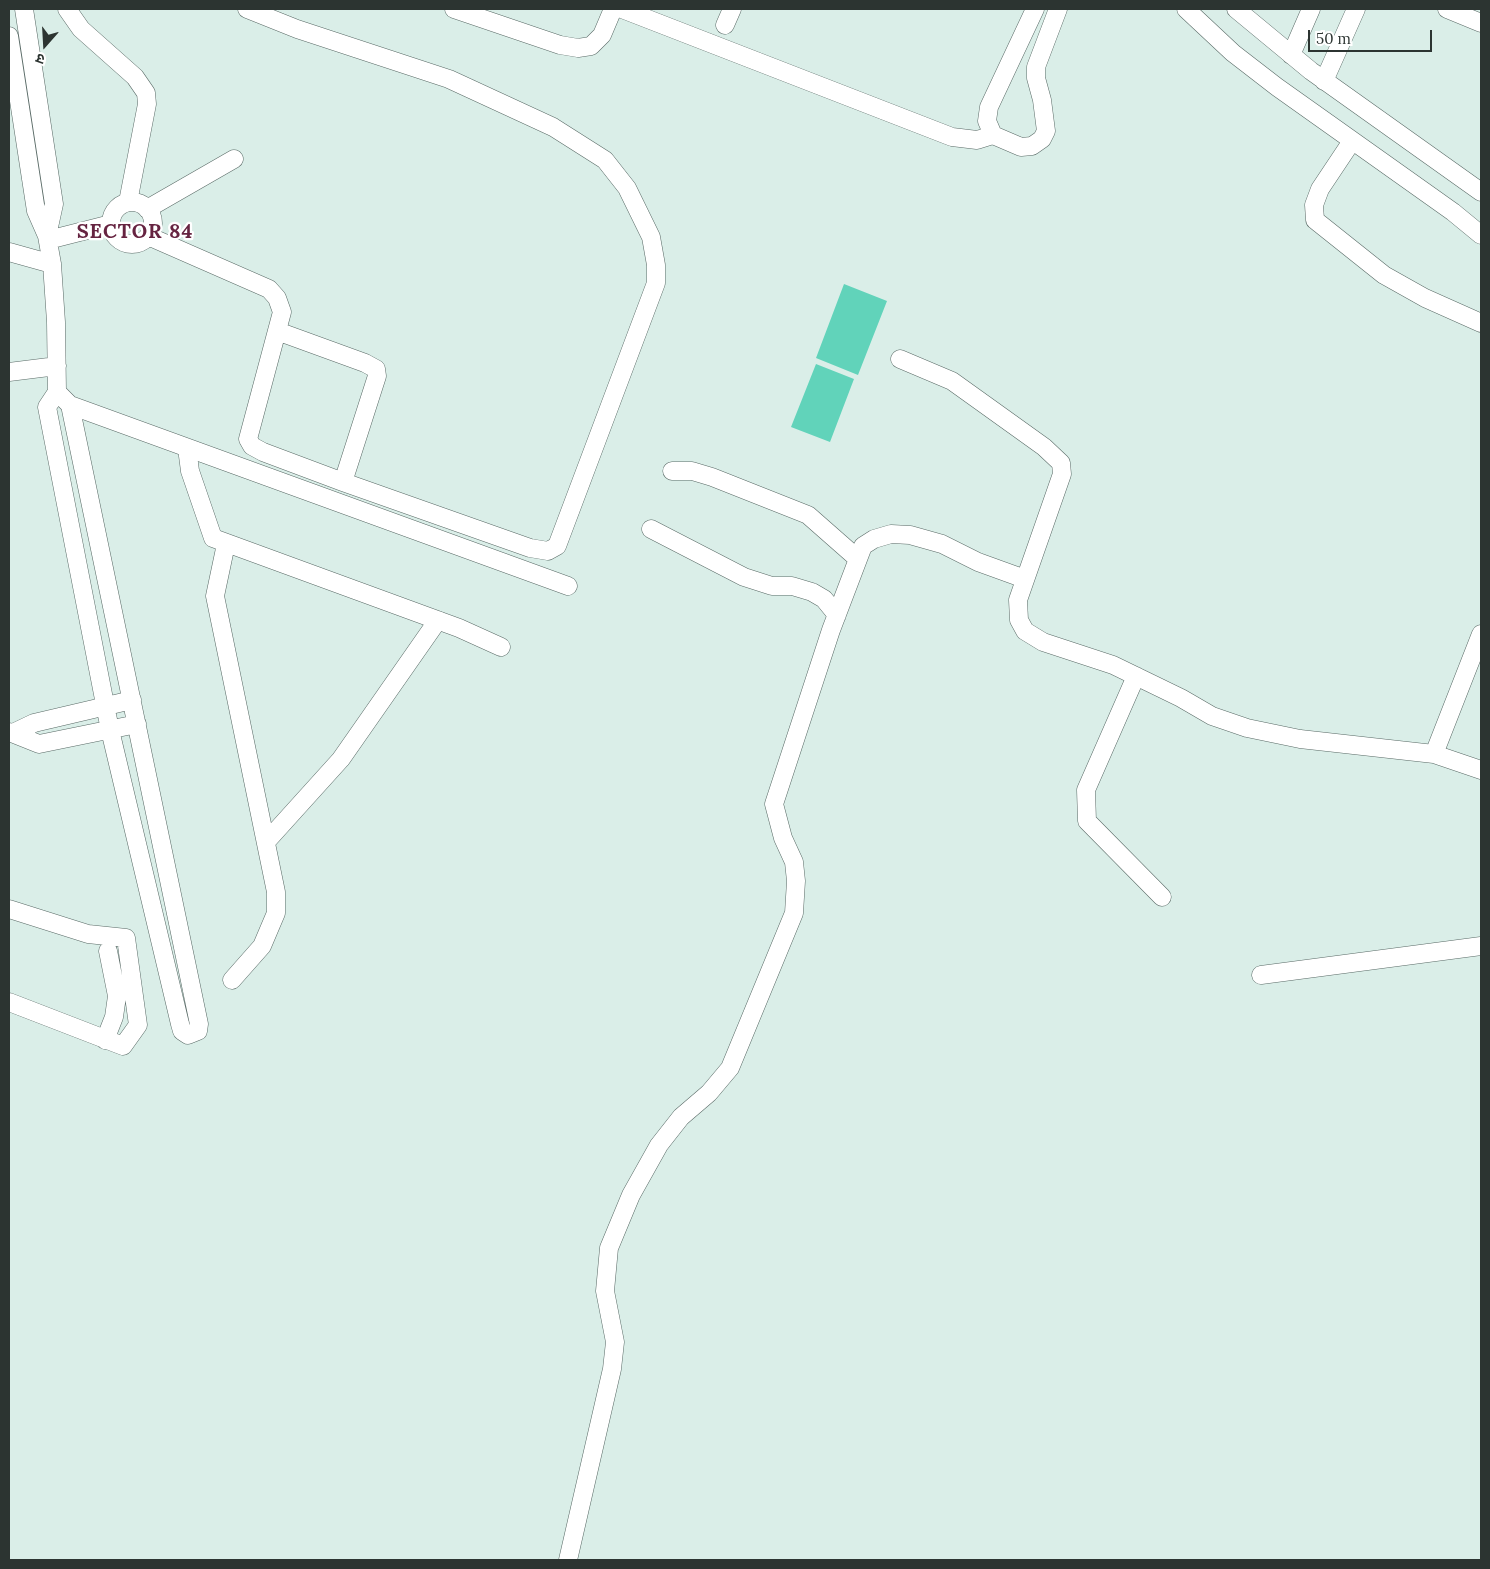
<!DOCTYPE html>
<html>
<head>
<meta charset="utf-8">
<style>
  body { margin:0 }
  #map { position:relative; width:1490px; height:1569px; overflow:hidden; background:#daeee8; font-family:Lora,"Noto Sans Devanagari",serif }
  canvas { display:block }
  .frame { position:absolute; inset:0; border:10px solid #2c3431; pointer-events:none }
  .north { position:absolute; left:20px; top:20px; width:50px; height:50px; -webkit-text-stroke:4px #fff; paint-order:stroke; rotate:199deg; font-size:14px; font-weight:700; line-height:20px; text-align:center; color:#2c3431 }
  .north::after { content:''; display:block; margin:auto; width:18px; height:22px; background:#2c3431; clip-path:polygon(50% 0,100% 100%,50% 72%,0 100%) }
  .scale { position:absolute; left:1308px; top:30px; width:124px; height:22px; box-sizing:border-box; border:2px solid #2c3431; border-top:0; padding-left:6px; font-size:15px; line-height:18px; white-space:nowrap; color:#2c3431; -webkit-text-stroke:4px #fff; paint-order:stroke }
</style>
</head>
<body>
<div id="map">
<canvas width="1490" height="1569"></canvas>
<div class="frame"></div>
<div class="north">उ</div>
<div class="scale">50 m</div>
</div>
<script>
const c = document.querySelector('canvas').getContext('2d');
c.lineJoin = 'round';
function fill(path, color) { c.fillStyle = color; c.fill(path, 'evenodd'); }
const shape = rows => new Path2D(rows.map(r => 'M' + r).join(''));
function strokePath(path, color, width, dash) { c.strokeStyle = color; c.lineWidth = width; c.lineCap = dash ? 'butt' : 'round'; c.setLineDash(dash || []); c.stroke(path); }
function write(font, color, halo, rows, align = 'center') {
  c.font = font + ' Lora,serif'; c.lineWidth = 4.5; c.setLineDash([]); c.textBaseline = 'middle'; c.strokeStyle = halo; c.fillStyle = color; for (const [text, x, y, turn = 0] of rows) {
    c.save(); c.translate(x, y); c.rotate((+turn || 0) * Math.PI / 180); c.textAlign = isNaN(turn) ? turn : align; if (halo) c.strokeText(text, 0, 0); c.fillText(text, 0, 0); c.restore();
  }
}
fill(shape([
  [844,284,887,301,858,375,816,358],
  [816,364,854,379,830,442,791,427]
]), '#61d3ba');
const minor = shape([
  [67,9,81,29,135,77,146,93,147,104,128,202],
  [454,9,560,45,578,48,591,46,602,35,613,9],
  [622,9,952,137,977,140,993,135],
  [1035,9,989,107,987,121,993,135,1021,147,1032,146,1042,139,1046,131,1042,100,1036,78,1036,67,1058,9],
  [1186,9,1233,53,1277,87,1453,212,1481,235],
  [1236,9,1311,71,1481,192],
  [1447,9,1481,23],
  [725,25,732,9],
  [9,36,36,211,47,236,54,204,24,9],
  [1291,55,1311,9],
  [1324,81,1356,9],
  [1352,141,1320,189,1314,205,1315,220,1384,275,1425,298,1481,323],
  '111 223a21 21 0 1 1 42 0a21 21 0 1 1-42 0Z',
  [147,209,234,159],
  [47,236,52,264,56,322,57,392,47,407,110,730,180,1024,182,1031,188,1035,198,1031,199,1024,70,405,57,392],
  [148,236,269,289,277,298,282,312,248,439,252,446,263,452,343,482,530,548,548,551,557,546,656,283,656,265,651,237,627,188,605,160,553,127,449,79,297,29,247,9],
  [48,240,111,224],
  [9,252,52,264],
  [277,331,365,363,376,369,377,376,343,482],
  [900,359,952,381,1044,447,1061,463,1062,474,1018,600,1019,620,1025,631,1043,642,1113,665,1181,698,1212,716,1247,728,1300,739,1434,754,1481,634],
  [9,372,57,366],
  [70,405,568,586],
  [187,448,190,471,213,538,459,628,501,647],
  [672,471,692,471,712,477,808,515,858,559],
  [651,529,744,577,772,586,792,586,812,592,824,599,837,615],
  [226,544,215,596,276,892,276,913,262,946,232,980],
  [1136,676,1086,790,1087,821,1162,897],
  [9,732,39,744,137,724],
  [13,733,34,723,132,700],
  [1434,754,1481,770],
  [266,842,341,759,438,620],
  [9,909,88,934,126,938,138,1025,123,1046,9,1002],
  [1261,975,1481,946],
  [105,1040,114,1017,117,996,108,951],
  [568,1560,612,1369,615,1342,605,1291,609,1248,631,1195,659,1145,681,1117,709,1093,730,1068,794,913,796,881,794,862,783,838,774,804,831,630,863,546,874,539,891,534,910,535,942,544,978,562,1025,579]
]);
strokePath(minor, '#596a66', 19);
strokePath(minor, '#fff', 18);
c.letterSpacing = '1px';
write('bold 20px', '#662441', '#fff', [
  ["SECTOR 84",135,232]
]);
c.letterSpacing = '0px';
</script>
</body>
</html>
